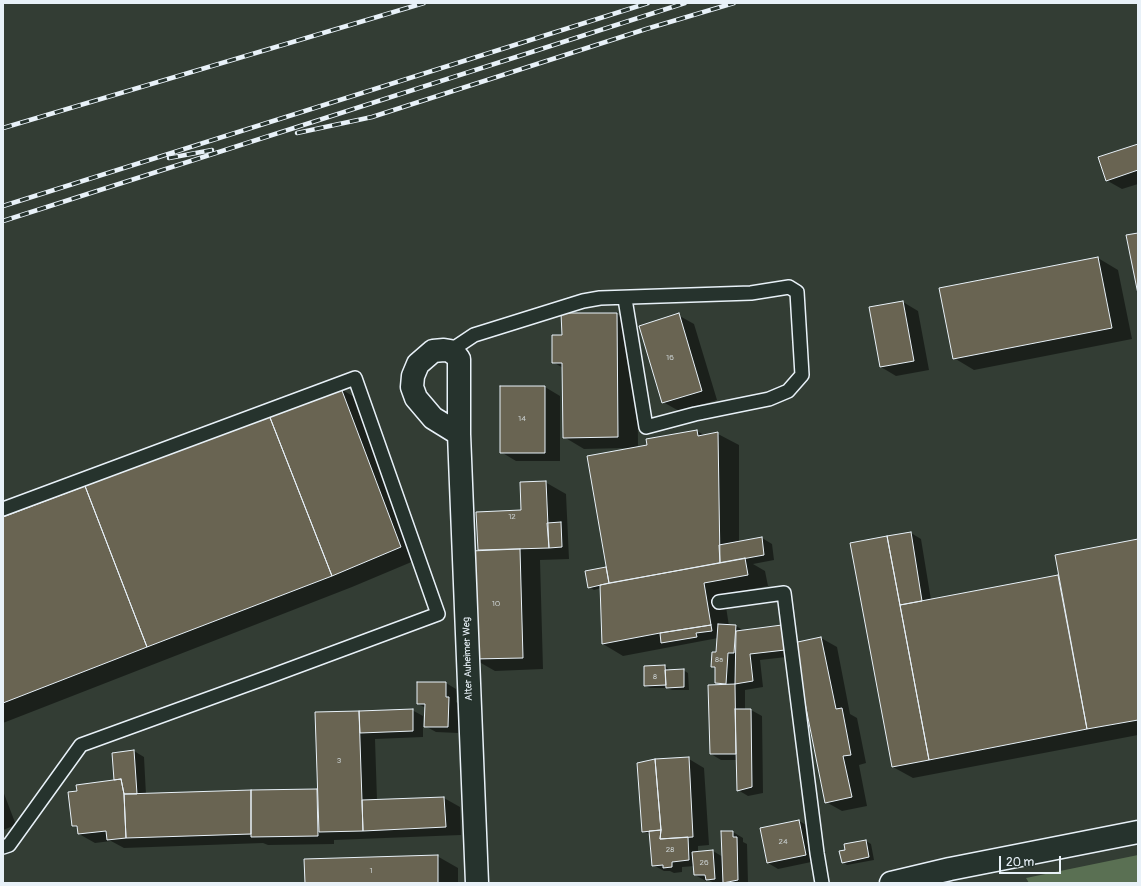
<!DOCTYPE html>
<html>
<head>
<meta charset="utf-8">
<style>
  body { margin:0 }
  #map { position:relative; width:1141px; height:886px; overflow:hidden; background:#333d34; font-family:Pangolin,sans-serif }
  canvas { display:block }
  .frame { position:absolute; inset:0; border:4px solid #e8f1f8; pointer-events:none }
  .scale { position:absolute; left:999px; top:856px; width:62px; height:18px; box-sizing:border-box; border:2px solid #e8f1f8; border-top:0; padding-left:5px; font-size:12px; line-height:14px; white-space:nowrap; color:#e8f1f8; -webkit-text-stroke:3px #26332d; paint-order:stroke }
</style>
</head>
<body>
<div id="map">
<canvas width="1141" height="886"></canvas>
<div class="frame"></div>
<div class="scale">20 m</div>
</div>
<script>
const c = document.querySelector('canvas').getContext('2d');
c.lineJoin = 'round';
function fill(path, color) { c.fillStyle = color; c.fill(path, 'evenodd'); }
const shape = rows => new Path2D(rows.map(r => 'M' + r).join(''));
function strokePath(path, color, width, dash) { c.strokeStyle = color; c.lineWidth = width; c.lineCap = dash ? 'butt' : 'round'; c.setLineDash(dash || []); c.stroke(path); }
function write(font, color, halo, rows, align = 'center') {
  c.font = font + ' Pangolin,sans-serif'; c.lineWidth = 3; c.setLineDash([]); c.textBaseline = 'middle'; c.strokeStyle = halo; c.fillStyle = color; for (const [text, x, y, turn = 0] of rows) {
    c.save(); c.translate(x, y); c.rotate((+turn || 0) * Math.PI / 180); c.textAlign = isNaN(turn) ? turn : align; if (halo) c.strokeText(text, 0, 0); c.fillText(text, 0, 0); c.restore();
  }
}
fill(shape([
  [1138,855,1138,883,1029,883,1026,878]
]), '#5a7053');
fill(shape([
  [1138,145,1138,184,1122,189,1106,180],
  [1098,258,1118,270,1132,339,974,370,954,358],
  [903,302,918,311,929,370,896,376,881,367],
  [617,314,637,325,638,447,648,446,697,431,706,436,718,434,739,445,739,542,762,538,772,544,774,560,753,564,765,571,768,586,724,594,729,626,736,626,744,631,793,644,821,638,837,647,850,714,857,718,866,763,859,765,867,806,842,811,826,802,795,647,795,656,760,660,763,687,745,690,745,710,751,710,762,716,763,793,748,796,738,790,737,760,721,760,711,754,721,685,716,682,716,668,712,666,717,653,718,638,623,656,603,644,601,588,594,590,589,587,586,572,606,568,626,448,584,449,564,437,563,368,553,362,563,336],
  [678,315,694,324,717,400,679,411,663,402],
  [545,387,560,396,560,461,516,461,501,452],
  [341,389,361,401,421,558,352,587,3,723,3,519],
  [545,482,566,494,569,559,540,560,543,669,495,671,474,659,479,551,477,513,522,511],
  [911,533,921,539,931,600,1059,576,1138,540,1138,735,913,778,893,767,851,544],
  [665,666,670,670,683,670,688,673,689,690,672,690,667,688,650,688,645,686],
  [446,683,456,689,456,702,459,704,458,733,436,732,425,726,426,708,418,704],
  [412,710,423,716,423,737,375,739,377,800,444,798,460,807,461,835,334,840,334,844,268,845,263,843,124,848,111,841,95,843,79,834,79,829,73,826,115,781,113,754,134,751,144,757,146,795,319,790,316,713],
  [689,759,704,768,709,845,698,846,698,852,713,851,723,857,733,832,743,838,743,842,747,844,748,883,714,883,709,880,706,881,695,875,695,866,682,867,682,872,674,873,670,871,664,871,653,865,651,835,643,831],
  [3,791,16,825,3,830],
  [799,821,810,827,816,861,778,869,768,863,762,829],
  [866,841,871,844,874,860,847,865,843,862,846,850],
  [437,856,458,868,458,883,306,883]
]), '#0007');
const building = shape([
  [1138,144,1138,170,1106,181,1098,157,1138,144],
  [1138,233,1138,294,1126,235,1138,233],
  [1098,257,1112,328,953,359,939,288,1098,257],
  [903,301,914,361,880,367,869,307,903,301],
  [561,313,617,313,618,437,563,438,562,363,552,363,552,335,562,335,561,313],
  [679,313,702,391,662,403,639,326,679,313],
  [500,386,545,386,545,453,500,453,500,386],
  [341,388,401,547,332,576,269,415,341,388],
  [269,415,332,576,147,647,85,486,269,415],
  [697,430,698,436,718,432,720,563,609,583,587,456,647,445,646,439,697,430],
  [546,481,549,548,478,550,476,512,521,510,520,482,546,481],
  [85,486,147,647,3,703,3,517,85,486],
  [561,522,562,547,549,548,547,523,561,522],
  [911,532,922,601,900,605,887,536,911,532],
  [887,536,929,760,892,767,850,543,887,536],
  [762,537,764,555,720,563,719,545,762,537],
  [1138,539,1138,720,1087,729,1055,555,1138,539],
  [520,549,523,658,473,659,470,551,520,549],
  [745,558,748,575,704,583,711,625,660,633,602,644,600,585,745,558],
  [606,567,609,583,588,588,585,571,606,567],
  [1058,575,1087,729,929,760,900,605,1058,575],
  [718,624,736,625,734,653,728,653,726,684,715,683,715,667,711,667,712,652,716,652,718,624],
  [711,625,712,631,696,633,697,637,661,643,660,633,711,625],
  [782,625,785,650,750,654,753,681,735,684,736,631,782,625],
  [821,637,836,709,842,708,851,755,843,756,852,797,825,803,793,643,821,637],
  [665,665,666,685,644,686,644,666,665,665],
  [684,669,684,687,666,688,665,670,684,669],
  [417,682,446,682,446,697,449,697,448,727,424,727,425,704,417,704,417,682],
  [735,684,736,754,710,754,708,685,735,684],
  [413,709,413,731,360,733,359,711,413,709],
  [735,709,751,709,752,787,737,791,735,709],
  [359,711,363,831,319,832,315,712,359,711],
  [134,750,137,794,124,794,121,779,114,780,112,753,134,750],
  [689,757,693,837,660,839,661,830,655,759,689,757],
  [655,759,661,830,642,832,637,763,655,759],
  [121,779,124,794,126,838,107,840,106,831,78,834,77,826,72,826,68,792,77,791,76,785,121,779],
  [317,789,318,836,251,837,251,790,317,789],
  [251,790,251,834,126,838,124,794,251,790],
  [444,797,446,827,363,831,362,800,444,797],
  [799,820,806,855,767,863,760,828,799,820],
  [661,830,660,839,688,837,689,860,672,862,672,867,663,868,663,865,652,866,649,831,661,830],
  [721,831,733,831,733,837,737,837,738,880,723,883,721,831],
  [866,840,869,857,842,863,839,851,845,850,844,844,866,840],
  [713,850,715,879,706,880,705,875,694,875,692,852,713,850],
  [438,855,438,883,305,883,304,859,438,855]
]);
fill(building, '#696452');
strokePath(building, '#e8f1f8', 1);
const service = shape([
  [450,351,474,335,583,301,600,298,751,293,789,287,797,292,802,375,788,391,769,399,695,414,646,427,625,299],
  [3,509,355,378,438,614,271,676,81,745,9,845,3,847],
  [719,602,784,593,817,853,822,883]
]);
const minor = shape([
  [459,434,433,418,416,398,412,387,413,376,418,364,433,351,444,350,450,351,456,355,459,359,459,434,477,883]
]);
const tertiary = shape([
  [891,883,950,869,1138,832]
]);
strokePath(service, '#e8f1f8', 16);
strokePath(minor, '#e8f1f8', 25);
strokePath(tertiary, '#e8f1f8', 25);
strokePath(service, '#26332d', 13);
strokePath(minor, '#26332d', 22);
strokePath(tertiary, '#26332d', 22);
const rail = shape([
  [3,128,424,3],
  [297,133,372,117,646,29,734,3],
  [169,158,212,150],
  [3,206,648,3],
  [3,221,685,3]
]);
strokePath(rail, '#e8f1f8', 4.5);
strokePath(rail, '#26332d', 3, [9]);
write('8px', '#c8cece', null, [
  ["16",670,358],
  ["14",522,419],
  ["12",512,517],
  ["10",496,604],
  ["8a",719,660],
  ["8",655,677],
  ["3",339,761],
  ["24",783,842],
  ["28",670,850],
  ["26",704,863],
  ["1",371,871]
]);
write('10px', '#e8f1f8', '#26332d', [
  ["Alter Auheimer Weg",468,659,-92]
]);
</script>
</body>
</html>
